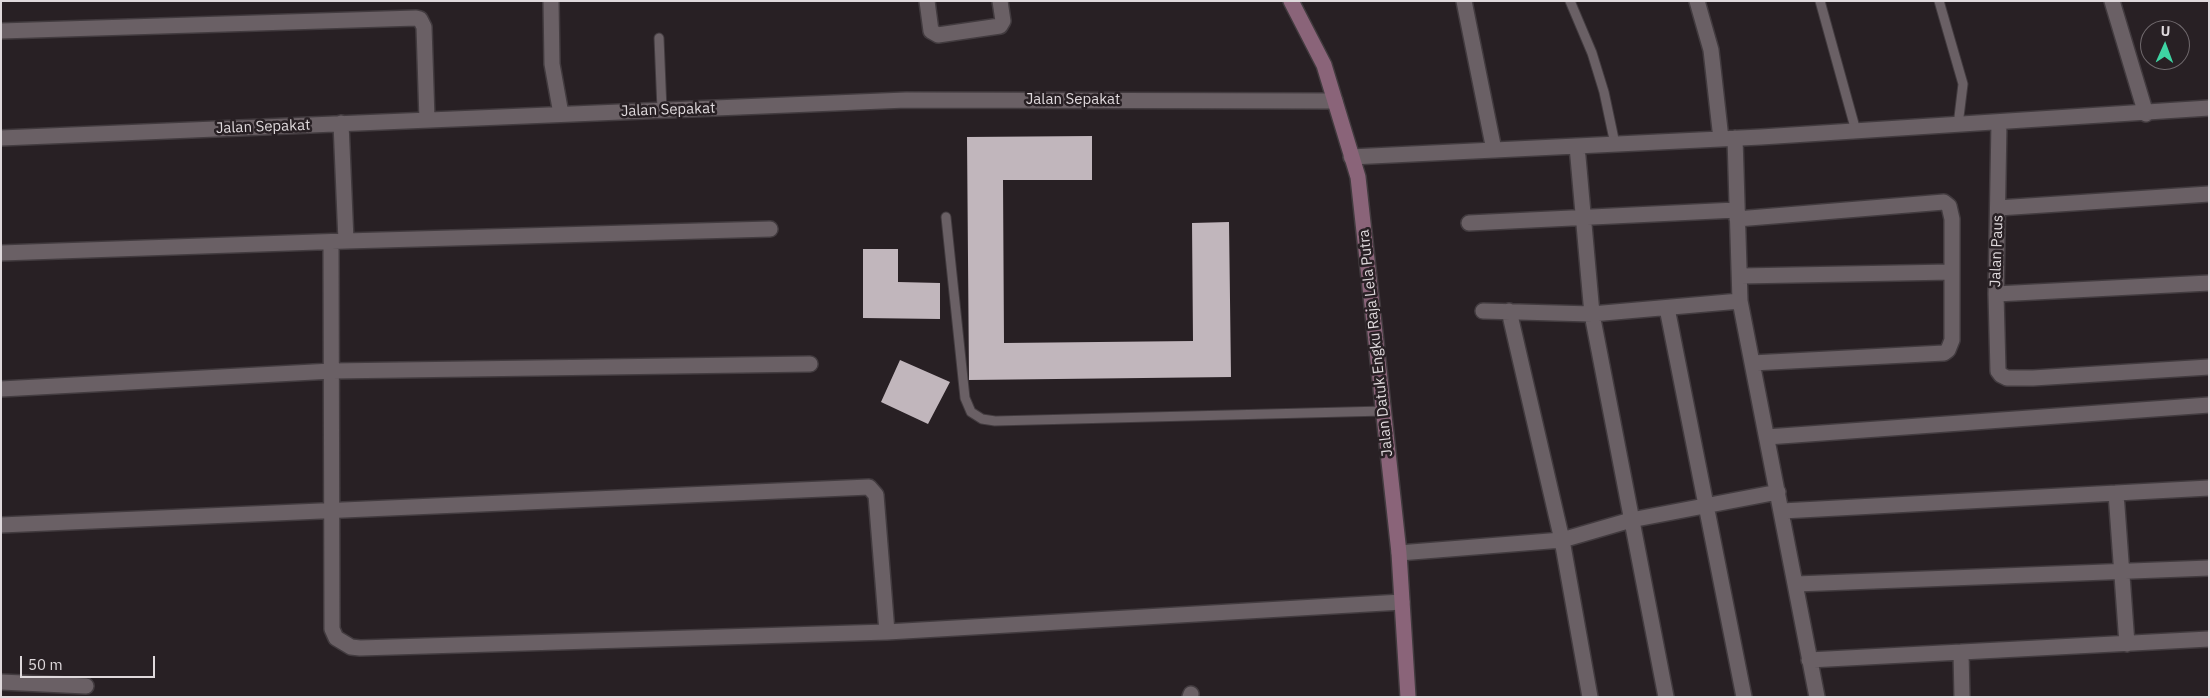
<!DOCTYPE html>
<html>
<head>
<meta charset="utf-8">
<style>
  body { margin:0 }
  #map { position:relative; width:2210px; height:698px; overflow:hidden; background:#282024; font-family:"IBM Plex Sans",sans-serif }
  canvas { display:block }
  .frame { position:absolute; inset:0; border:2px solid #dfd9dc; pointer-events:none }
  .north { position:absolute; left:2140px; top:20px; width:50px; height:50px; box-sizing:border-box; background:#282024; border:1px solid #716a6e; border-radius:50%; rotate:2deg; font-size:14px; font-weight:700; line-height:20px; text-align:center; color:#dfd9dc }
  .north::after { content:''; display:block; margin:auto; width:18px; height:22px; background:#3ed4a3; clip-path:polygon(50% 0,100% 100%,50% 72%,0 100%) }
  .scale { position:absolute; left:20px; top:656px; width:135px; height:22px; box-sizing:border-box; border:2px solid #dfd9dc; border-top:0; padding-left:6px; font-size:15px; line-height:18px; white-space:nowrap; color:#dfd9dc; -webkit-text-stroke:4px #282024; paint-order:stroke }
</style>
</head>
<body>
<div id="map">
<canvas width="2210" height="698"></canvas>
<div class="frame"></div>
<div class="north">U</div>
<div class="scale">50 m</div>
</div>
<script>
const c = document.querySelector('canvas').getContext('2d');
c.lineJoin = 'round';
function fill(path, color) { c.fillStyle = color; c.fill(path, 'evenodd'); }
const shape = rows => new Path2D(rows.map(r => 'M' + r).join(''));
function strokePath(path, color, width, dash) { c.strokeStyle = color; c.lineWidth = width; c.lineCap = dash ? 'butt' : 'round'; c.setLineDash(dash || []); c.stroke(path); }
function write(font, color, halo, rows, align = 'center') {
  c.font = font + ' "IBM Plex Sans",sans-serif'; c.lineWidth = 5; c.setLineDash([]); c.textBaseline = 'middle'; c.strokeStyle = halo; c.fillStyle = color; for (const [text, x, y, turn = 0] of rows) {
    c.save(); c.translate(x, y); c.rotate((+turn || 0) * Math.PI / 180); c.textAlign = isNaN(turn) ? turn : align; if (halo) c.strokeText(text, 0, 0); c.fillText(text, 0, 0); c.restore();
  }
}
fill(shape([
  [1092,136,1092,180,1003,180,1004,343,1193,341,1192,223,1229,222,1231,377,969,380,967,137],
  [863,249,898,249,898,282,940,283,940,319,863,318],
  [900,360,950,382,928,424,881,402]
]), '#c1b6bc');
const lane = shape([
  [1570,1,1592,53,1604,92,1615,144],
  [1820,1,1856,131],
  [1939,1,1963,84,1958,125],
  [659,38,662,110],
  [946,217,965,398,971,412,982,419,995,421,1384,411]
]);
const street = shape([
  [551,1,552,64,561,114],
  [927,1,931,31,938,35,1000,26,1003,21,1000,1],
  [1464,1,1494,150],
  [1697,1,1711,50,1721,139],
  [2112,1,2146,114],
  [1,31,416,18,420,19,424,27,427,120],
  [1999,122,1996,294,1998,371,2001,375,2007,378,2033,378,2209,367],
  [1,138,906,100,1335,101],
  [1735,138,1740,301,1817,697],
  [1577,146,1592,314,1666,697],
  [1351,157,1761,137,2209,108],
  [1998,208,2209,194],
  [1737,219,1944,202,1949,206,1952,219,1952,340,1948,350,1944,353,1752,363],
  [1469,223,1736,210],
  [346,241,770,229],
  [331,243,332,629,336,638,351,647,360,648,887,632,1402,602],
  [1,253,346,241,341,123],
  [1741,276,1951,272],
  [1996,294,2209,283],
  [1667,308,1744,697],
  [1483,311,1592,314,1740,301],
  [1509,311,1562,540,1590,697],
  [1,389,332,371,810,364],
  [1767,437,2209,405],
  [2116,493,2127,644],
  [1782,511,2209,488],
  [1,525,869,487,876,495,887,632],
  [1399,553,1562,540,1631,520,1778,492],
  [1796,584,2209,568],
  [1961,652,1962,697],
  [1809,660,2209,639],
  [1,682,86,686],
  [1190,697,1191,694]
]);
const secondary = shape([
  [1291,1,1324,65,1358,177,1399,553,1408,697]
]);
strokePath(lane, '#423b3f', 11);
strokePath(street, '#423b3f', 18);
strokePath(secondary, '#423b3f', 18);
strokePath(lane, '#6a6065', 9);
strokePath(street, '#6a6065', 15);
strokePath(secondary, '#8a6479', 15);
write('15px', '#dfd9dc', '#282024', [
  ["Jalan Sepakat",1073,100],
  ["Jalan Sepakat",668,110,-2],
  ["Jalan Sepakat",263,127,-2],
  ["Jalan Paus",1997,251,-88],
  ["Jalan Datuk Engku Raja Lela Putra",1376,343,-96]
]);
</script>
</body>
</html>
